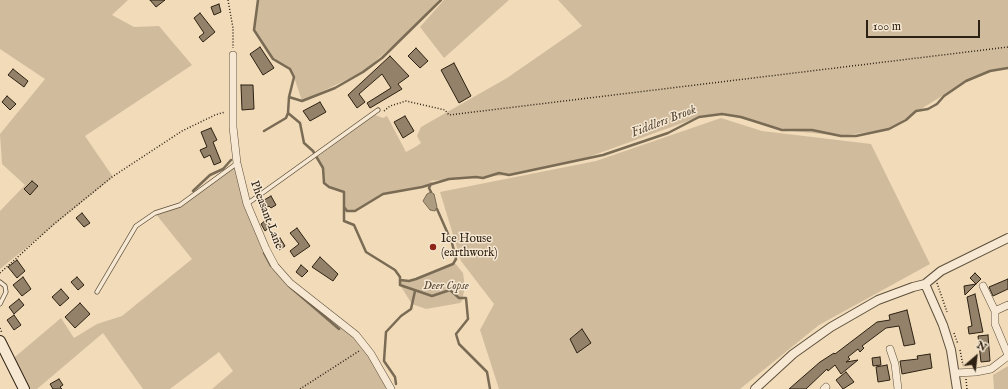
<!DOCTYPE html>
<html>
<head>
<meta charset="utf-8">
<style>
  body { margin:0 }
  #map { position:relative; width:1008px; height:389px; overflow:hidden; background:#f1dbb9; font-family:"IM FELL English",serif }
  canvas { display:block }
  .north { position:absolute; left:956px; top:337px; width:40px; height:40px; -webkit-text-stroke:3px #f6e8d2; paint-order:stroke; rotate:28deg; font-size:11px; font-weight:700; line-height:16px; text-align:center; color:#2d2113 }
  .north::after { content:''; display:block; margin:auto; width:14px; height:18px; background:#2d2113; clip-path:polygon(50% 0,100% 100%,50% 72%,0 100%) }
  .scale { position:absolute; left:866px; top:20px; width:114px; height:18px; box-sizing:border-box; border:2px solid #2d2113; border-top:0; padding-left:5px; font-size:12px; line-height:14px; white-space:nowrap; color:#2d2113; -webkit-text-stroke:3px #f6e8d2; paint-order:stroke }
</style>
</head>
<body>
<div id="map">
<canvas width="1008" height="389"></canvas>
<div class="north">N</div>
<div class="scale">100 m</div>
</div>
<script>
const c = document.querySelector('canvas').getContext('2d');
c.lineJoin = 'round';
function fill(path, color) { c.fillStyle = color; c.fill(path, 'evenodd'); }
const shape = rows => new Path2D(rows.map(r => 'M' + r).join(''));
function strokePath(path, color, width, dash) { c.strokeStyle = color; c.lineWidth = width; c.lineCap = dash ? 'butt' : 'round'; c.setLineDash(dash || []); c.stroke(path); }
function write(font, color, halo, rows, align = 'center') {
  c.font = font + ' "IM FELL English",serif'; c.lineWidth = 3; c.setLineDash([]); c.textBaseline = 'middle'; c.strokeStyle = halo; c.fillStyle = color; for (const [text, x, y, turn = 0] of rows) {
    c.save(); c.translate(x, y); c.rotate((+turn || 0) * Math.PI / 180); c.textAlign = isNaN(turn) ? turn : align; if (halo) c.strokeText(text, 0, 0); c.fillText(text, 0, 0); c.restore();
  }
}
fill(shape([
  [0,0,128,0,112,15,134,27,159,26,192,65,85,136,113,177,0,269,0,211,25,185,2,164,0,134,45,79,0,49],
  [257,0,439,0,424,18,363,72,302,101,294,77,290,69,273,59,254,30],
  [444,0,509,0,444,58,420,27],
  [558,0,1008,0,1008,68,990,71,966,81,889,129,841,136,793,131,722,114,699,117,583,159,509,175,429,181,435,183,383,194,355,211,347,211,344,207,344,192,329,187,324,183,323,168,317,157,375,115,383,118,387,116,406,152,417,146,421,143,417,136,421,127,507,78,582,26],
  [721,118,762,131,871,144,930,264,819,325,740,389,499,389,480,330,494,304,461,261,440,192,596,161],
  [237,163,240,177,275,266,356,335,391,389,212,389,233,371,219,352,170,389,143,389,103,333,37,389,24,389,9,362,61,318,74,338,97,324,122,316,192,259,155,213,180,205],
  [454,262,463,273,464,280,464,291,462,301,460,303,426,309,412,304,400,285,400,280,410,281],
  [1008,366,1008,389,994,389,993,375]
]), '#d0bb9d');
const water = shape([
  [431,192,434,194,437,207,435,211,430,210,423,201,427,194,431,192]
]);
fill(water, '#ae9c81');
strokePath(water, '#7a6b55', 1);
strokePath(shape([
  [258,0,254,30,273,59,290,69,294,77,289,97,288,113,300,123,304,143,313,151,323,168,324,183,329,187,344,192,344,221,354,225,366,252,395,270,400,277,400,285,432,296,450,290,459,298,466,298,468,319,456,334,459,344,487,372,490,389],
  [289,97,302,101,335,88,363,72,382,58,441,0],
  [264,131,286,118,288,113],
  [193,191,210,175,223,169,231,160],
  [431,192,429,188,431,184],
  [344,207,347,211,355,211,383,194,422,187,449,179,476,177,483,178,499,173,509,175,603,155,668,133,699,117,722,114,741,117,782,130,812,130,841,136,856,136,889,129,906,120,916,111,928,109,937,104,944,96,966,81,990,71,1008,68],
  [264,253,271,266],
  [400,280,409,281,416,279,453,264,456,259,452,243,437,209],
  [289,286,339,329],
  [396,384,395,377,384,361,386,332,401,316,411,309,415,291]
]), '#7a6b55', 2.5);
const building = shape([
  [150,0,165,0,156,7,150,0],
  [219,4,221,12,214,15,211,7,219,4],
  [200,13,215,32,203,42,199,37,204,33,194,18,200,13],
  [260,47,274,68,263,75,250,54,260,47],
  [416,48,428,61,420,68,408,56,416,48],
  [390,56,409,76,398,84,402,89,370,108,367,103,391,88,382,74,359,94,365,102,357,108,348,95,390,56],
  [454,63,471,96,459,103,441,70,454,63],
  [13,69,28,81,24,87,8,75,13,69],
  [241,85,253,85,254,109,242,110,241,85],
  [7,96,16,104,10,110,2,102,7,96],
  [320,102,326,112,310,121,303,111,320,102],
  [405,116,414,131,403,138,394,122,405,116],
  [211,128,217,140,213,142,221,162,214,165,210,155,204,158,200,150,207,147,201,132,211,128],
  [32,181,38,186,30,195,24,189,32,181],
  [271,196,276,205,271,208,269,206,263,210,259,203,271,196],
  [82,213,90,223,84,227,76,218,82,213],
  [266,220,271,226,265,231,261,224,266,220],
  [297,228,310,246,294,257,290,251,299,244,290,233,297,228],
  [280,238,285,246,279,250,273,243,280,238],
  [320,257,338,274,333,281,312,267,320,257],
  [17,260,25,271,17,278,8,267,17,260],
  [301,265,308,271,302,277,296,272,301,265],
  [975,273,981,279,976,284,970,278,975,273],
  [23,277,31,289,22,296,13,285,23,277],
  [77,277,84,285,78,290,71,282,77,277],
  [1008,279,1008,289,993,296,989,287,1008,279],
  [976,284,965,295,964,286,976,284],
  [61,289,69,298,60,306,52,297,61,289],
  [975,294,983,332,969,334,968,327,972,326,967,297,975,294],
  [19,299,24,305,14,314,9,307,19,299],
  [80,303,90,314,75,328,65,317,80,303],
  [907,310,915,344,904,346,899,326,886,328,862,346,864,348,860,352,858,349,848,357,850,359,846,362,858,360,841,374,835,365,828,371,827,369,806,389,789,389,820,362,834,353,835,354,877,322,890,320,889,315,907,310],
  [14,315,21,325,14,330,7,320,14,315],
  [582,329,591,343,577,353,570,339,582,329],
  [988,335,990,361,981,362,978,336,988,335],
  [930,354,932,368,902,374,900,361,918,359,917,356,930,354],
  [880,357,881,365,873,366,872,358,880,357],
  [887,365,890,380,878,382,876,367,887,365],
  [846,372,854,382,843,389,836,380,846,372],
  [59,379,63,385,60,387,62,389,53,389,50,384,59,379]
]);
fill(building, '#938269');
strokePath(building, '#2d2113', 1);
const service = shape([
  [247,204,378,110],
  [0,282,5,286,6,292,0,304],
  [97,292,136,226,155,213,180,205,236,164]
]);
const minor = shape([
  [233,55,233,127,237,163,247,204,266,249,275,266,290,283,356,335,371,354,391,389],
  [983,286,995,311,995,324,1008,355],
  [995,311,1008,305],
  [890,349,895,364,898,389],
  [956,373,976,372,991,369,1008,356],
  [824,389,826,387]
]);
const tertiary = shape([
  [925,284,943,325,951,350,957,389],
  [755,389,793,354,831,327,878,300,913,287,925,284,941,271,1008,238]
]);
const secondary = shape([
  [0,341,24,389]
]);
strokePath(service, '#5e503c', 5);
strokePath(minor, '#5e503c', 8);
strokePath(tertiary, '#5e503c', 10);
strokePath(secondary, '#2d2113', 12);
strokePath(shape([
  [228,0,233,28,233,48],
  [384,111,390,106,406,101,445,110,449,115,1008,47],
  [0,273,54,224,112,177,182,131,215,115,225,112],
  [937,283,947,312],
  [0,328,2,333],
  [954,333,958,344],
  [960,350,963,365],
  [966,379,967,389],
  [300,389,359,351]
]), '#2d2113', 1.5, [1, 2]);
strokePath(service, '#f6e8d2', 3.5);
strokePath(minor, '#f6e8d2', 7);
strokePath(tertiary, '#f6e8d2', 8);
strokePath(secondary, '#f6e8d2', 10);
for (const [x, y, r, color] of [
  [433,247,4,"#8f2418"]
]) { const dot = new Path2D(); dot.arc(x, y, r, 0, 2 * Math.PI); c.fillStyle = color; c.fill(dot); strokePath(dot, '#f6e8d2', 1.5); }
write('12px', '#2d2113', '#f6e8d2', [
  ["Pheasant Lane",266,215,69]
]);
write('12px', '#2d2113', '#f6e8d2', [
  ["Ice House",441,240],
  ["(earthwork)",441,254]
], 'left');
write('italic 12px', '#5e4f3c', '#f6e8d2', [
  ["Deer Copse",446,287]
]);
write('italic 13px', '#5a4c3a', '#f6e8d2', [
  ["Fiddlers Brook",664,122,-21]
]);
</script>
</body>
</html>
